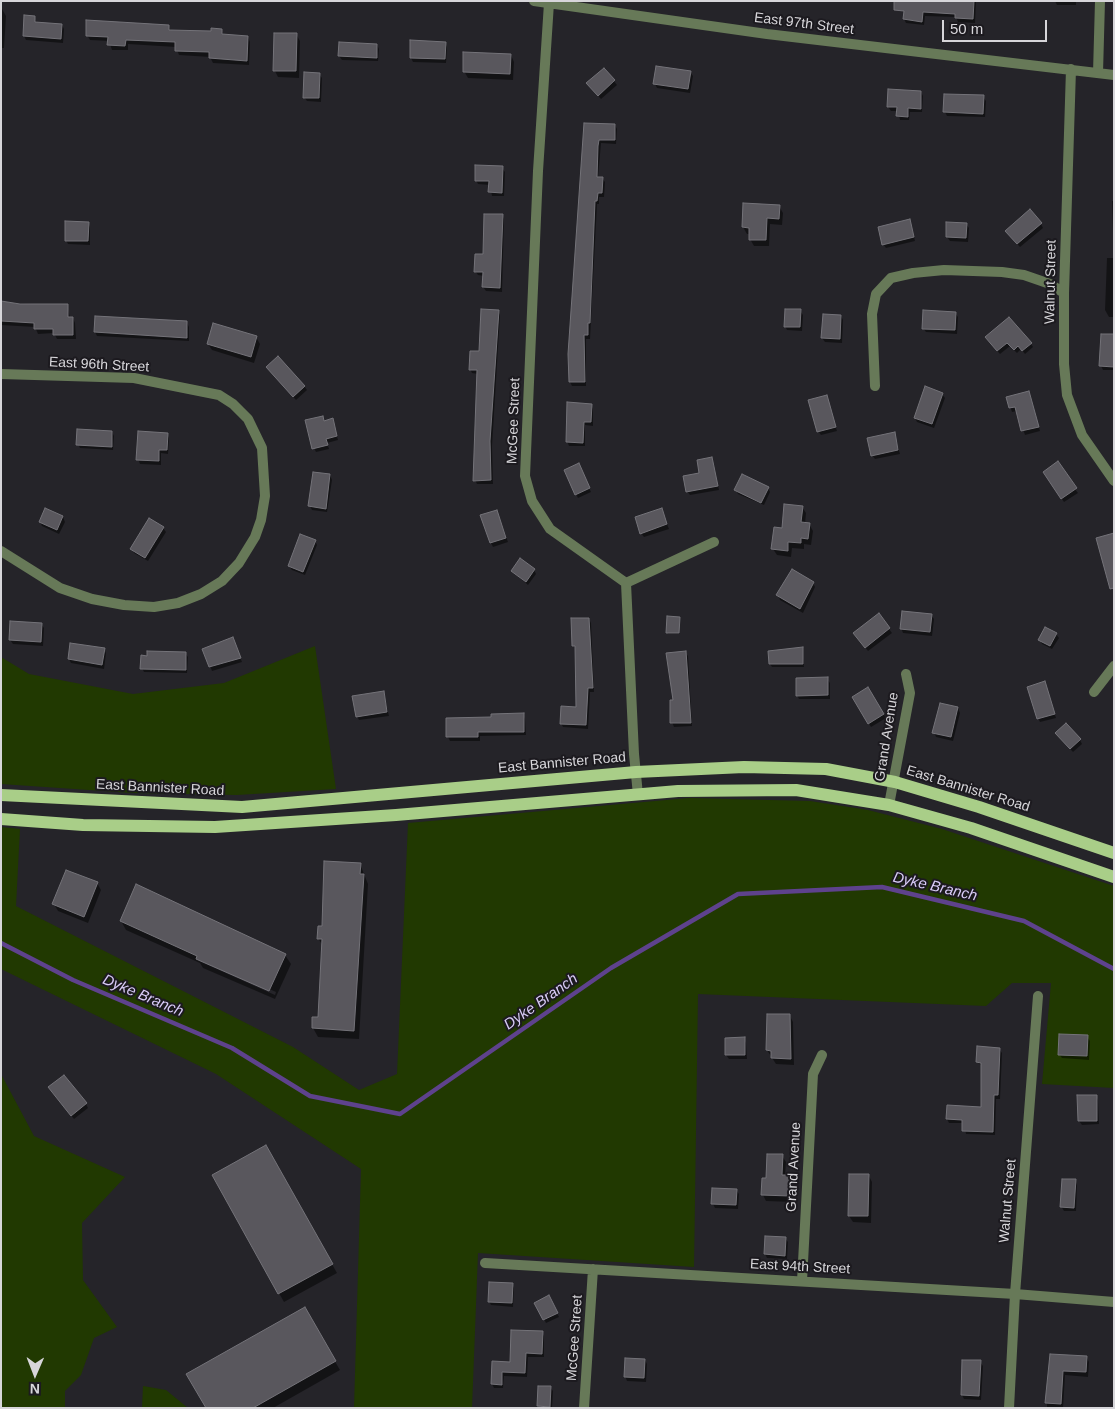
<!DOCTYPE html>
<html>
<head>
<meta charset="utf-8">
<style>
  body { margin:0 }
  #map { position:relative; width:1115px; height:1409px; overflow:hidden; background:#252429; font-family:Arial,sans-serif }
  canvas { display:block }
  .frame { position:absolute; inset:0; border:2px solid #d7d6da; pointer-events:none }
  .north { position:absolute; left:10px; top:1349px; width:50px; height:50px; -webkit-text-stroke:4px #1c1a1f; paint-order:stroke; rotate:181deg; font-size:14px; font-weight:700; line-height:20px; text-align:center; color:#d7d6da }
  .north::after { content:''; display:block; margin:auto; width:18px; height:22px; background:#d7d6da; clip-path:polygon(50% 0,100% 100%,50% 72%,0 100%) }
  .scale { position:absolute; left:942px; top:20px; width:105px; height:22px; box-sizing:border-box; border:2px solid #d7d6da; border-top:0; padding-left:6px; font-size:15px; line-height:18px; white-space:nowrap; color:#d7d6da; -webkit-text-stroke:4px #1c1a1f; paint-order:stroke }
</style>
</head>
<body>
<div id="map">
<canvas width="1115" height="1409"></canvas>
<div class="frame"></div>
<div class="north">N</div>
<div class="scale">50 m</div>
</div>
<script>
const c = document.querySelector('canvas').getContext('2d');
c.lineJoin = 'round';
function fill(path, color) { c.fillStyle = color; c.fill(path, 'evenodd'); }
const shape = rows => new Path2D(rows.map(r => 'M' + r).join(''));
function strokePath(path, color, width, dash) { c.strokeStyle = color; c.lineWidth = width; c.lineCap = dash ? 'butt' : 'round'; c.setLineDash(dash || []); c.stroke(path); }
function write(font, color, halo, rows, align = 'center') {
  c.font = font + ' Arial,sans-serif'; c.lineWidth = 4; c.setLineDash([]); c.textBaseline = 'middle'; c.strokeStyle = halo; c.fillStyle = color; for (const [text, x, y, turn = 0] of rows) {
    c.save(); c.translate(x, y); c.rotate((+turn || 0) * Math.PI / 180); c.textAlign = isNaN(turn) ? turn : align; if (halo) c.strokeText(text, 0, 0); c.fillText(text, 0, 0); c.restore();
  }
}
fill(shape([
  [315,646,336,789,237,795,133,793,1,784,1,657,29,674,133,694,224,683],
  [689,798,810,801,868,810,942,829,1114,886,1114,1088,1042,1084,1051,983,1012,983,986,1006,698,994,694,1267,478,1253,472,1408,354,1408,361,1169,216,1074,1,969,1,827,20,829,16,906,293,1047,359,1090,397,1074,408,823],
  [1,1074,34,1136,125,1177,82,1223,83,1280,117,1327,94,1338,81,1375,65,1391,65,1408,1,1408],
  [143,1386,166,1390,188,1408,142,1408]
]), '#213901');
fill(shape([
  [937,1,976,1,975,23,958,22,956,17,925,16,924,25,906,23,904,19],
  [1055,1,1076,1,1076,5,1057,5],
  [1,2,2,9,6,16,4,48,1,48],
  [25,17,34,17,37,23,62,25,64,29,63,43,26,40,24,36],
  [169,27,171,31,212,33,221,30,224,35,248,37,250,42,249,65,213,63,210,57,179,55,176,47,128,44,128,50,112,50,109,41,90,40,87,35],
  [296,34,300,41,299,78,278,77,275,71],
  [445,43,447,47,446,63,413,62,411,58],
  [377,45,379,49,378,61,342,60,339,56],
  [511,55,514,62,513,80,468,78,464,71],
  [604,69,617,85,601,99,590,87],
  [690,72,693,76,690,93,657,88,655,84],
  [319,74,322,78,321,102,307,101,304,97],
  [921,92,923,96,922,112,910,112,909,120,900,120,898,111,891,111,888,107],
  [983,97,986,101,985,117,947,116,945,112],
  [585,124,615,125,617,129,616,144,601,143,598,178,602,178,605,182,604,197,599,197,599,204,597,204,590,339,586,339,586,386,572,386,570,382],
  [502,168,505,172,504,196,492,196,490,185,478,184,476,180],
  [1112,201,1114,201,1114,233,1113,232],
  [779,206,783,213,782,225,770,224,769,246,754,246,750,239,750,234,747,234,743,227],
  [502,215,504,219,502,292,486,291,483,287,484,276,478,275,475,271],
  [88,223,90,227,90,245,68,244,66,240],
  [948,224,966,224,969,228,968,242,950,241,947,237],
  [1041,224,1043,228,1020,247,1009,235],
  [911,225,915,241,886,248,883,244],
  [1107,258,1114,258,1114,317,1109,317,1105,310],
  [1,303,67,305,70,318,73,318,75,323,76,339,57,339,54,333,38,334,35,327,1,325],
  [498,311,500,315,492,446,493,484,477,484,475,480,478,374,472,373,470,369],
  [800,311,803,315,802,331,787,330,785,326],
  [955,313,958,317,957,334,926,332,923,328],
  [841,316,843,320,842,343,825,342,822,338],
  [96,317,187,323,189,327,189,341,97,336,95,332],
  [1114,335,1114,370,1103,370,1101,366],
  [256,337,260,344,254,363,212,350,208,344],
  [986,338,1031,344,1033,347,1025,354,1021,349,1017,353,1010,346,1000,354],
  [267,367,304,386,307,390,296,400],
  [1029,392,1040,431,1025,435,1017,411,1012,412,1007,398],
  [942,394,945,398,934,428,917,422,915,418],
  [826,397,837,431,821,435,818,431],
  [591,405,593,409,593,426,585,425,585,446,569,446,567,441],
  [322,417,325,422,332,420,338,440,327,443,329,449,316,452,314,448],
  [112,432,114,436,113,450,80,448,78,444],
  [167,434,169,438,168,454,161,453,161,465,140,464,138,459],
  [894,434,900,454,875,459,872,455],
  [712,459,719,490,690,495,687,491],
  [580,468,591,492,578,498,576,494],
  [330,475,332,480,327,512,312,510,310,506],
  [1047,476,1075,489,1078,493,1064,502],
  [768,488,770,492,764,505,738,494,736,490],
  [802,507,806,513,805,524,809,524,813,531,811,545,804,544,804,549,792,548,791,557,777,555,773,549,783,529],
  [46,509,63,517,65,522,59,534,42,526,40,522],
  [496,511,508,542,493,547,491,543],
  [663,514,669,529,644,537,641,533],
  [163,528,166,532,148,561,134,553,132,549],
  [315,541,317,545,305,575,292,570,289,566],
  [534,570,536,574,528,585,512,571],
  [813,583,815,587,803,613,780,600,778,595],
  [931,615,934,619,932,636,903,633,901,628],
  [679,618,679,634,668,634,668,632],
  [589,619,591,623,594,692,590,692,588,729,563,727,561,723,577,708,576,649,573,645],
  [41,624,44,628,43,646,13,644,10,640],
  [889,629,892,633,868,651,857,637],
  [1056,634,1059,638,1052,649,1042,644,1040,640],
  [234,643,242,662,212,671,204,650],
  [104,649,106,653,104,669,71,663,69,659],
  [802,649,804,667,772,667,770,664],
  [685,652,688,656,692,726,674,727,672,722,675,702],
  [185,653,188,657,187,673,144,672,142,668],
  [827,679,830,683,830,699,799,699,797,695],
  [1044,683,1056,718,1040,722,1038,718],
  [868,689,886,718,871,727,853,697],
  [383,692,389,716,359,720,357,716],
  [958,708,960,713,953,741,936,737,934,732],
  [523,715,525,719,526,735,480,736,480,741,450,741,448,737,448,719,493,719],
  [1059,737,1080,740,1082,744,1073,752],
  [360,864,368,884,359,1039,318,1037,313,1028,319,1019,323,946,318,938],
  [97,883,101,890,88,923,58,911,54,904],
  [121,921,285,955,291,964,275,999,203,968,200,963,126,930],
  [199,958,276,992,275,995,199,961],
  [790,1016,793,1022,794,1065,776,1064,767,1050],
  [1087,1037,1090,1041,1089,1060,1062,1058,1059,1054],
  [744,1039,746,1043,747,1059,729,1059,726,1055],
  [999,1049,1002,1053,1000,1099,996,1099,995,1135,966,1134,964,1123,949,1123,947,1119,982,1108,982,1066,977,1062],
  [52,1092,86,1104,88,1108,74,1119],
  [1096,1096,1098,1100,1099,1124,1082,1125,1079,1121],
  [266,1147,337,1273,284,1302,213,1176],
  [782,1156,786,1162,785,1176,790,1177,793,1183,793,1202,766,1201,763,1195,767,1179],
  [869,1176,872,1182,871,1223,853,1222,849,1216],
  [1075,1180,1077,1185,1076,1211,1064,1211,1061,1206],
  [736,1190,739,1194,738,1209,715,1208,713,1204],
  [766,1237,785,1238,788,1242,787,1259,767,1258,765,1254],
  [512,1284,514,1288,513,1307,491,1305,489,1301],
  [549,1297,559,1317,546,1323,536,1303],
  [304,1309,340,1370,273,1408,207,1408],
  [542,1333,544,1336,544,1357,528,1357,527,1377,504,1376,503,1388,494,1388,492,1384,493,1362,511,1363],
  [1051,1355,1087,1358,1089,1362,1088,1377,1065,1375,1063,1408,1047,1408,1047,1382,1050,1382],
  [645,1360,647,1364,646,1382,627,1381,625,1376],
  [980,1362,983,1366,981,1400,964,1399,962,1395],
  [550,1387,553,1391,552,1408,539,1408]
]), '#0007');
strokePath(shape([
  [1,943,73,980,232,1048,310,1096,400,1114,611,968,738,894,882,887,1024,921,1114,969]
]), '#5e428d', 4.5);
const building = shape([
  [894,1,974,1,973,19,955,18,955,14,923,12,922,22,903,19,904,11,894,10,894,1],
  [24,15,35,16,35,22,62,24,61,39,23,36,24,15],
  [86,20,169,25,169,30,211,31,211,28,222,29,222,34,248,36,247,61,209,58,209,52,175,51,175,42,126,40,125,46,107,45,108,37,86,36,86,20],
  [274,33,297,33,296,71,273,71,274,33],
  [410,40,446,42,445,59,410,58,410,40],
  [339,42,377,44,377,58,338,56,339,42],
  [463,52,511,54,510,74,463,72,463,52],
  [656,66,691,71,688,89,653,84,656,66],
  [604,68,615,80,598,96,586,83,604,68],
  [304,72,320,73,319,98,303,98,304,72],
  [888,89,921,91,921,109,908,108,908,117,896,116,897,107,887,107,888,89],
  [944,94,984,95,983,114,943,112,944,94],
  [584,123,615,124,615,140,599,140,598,146,597,177,603,177,602,193,598,193,597,201,595,201,590,323,588,323,588,335,584,335,585,382,569,382,568,354,584,123],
  [475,165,503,166,502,193,488,192,489,181,475,181,475,165],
  [743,203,780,205,779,219,767,218,766,240,749,240,749,228,742,227,743,203],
  [1030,209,1042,223,1017,244,1005,231,1030,209],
  [484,214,503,214,500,288,482,287,483,272,474,272,475,254,483,254,484,214],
  [910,219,914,237,882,245,878,227,910,219],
  [65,221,89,222,88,241,65,241,65,221],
  [946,222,967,223,966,238,946,237,946,222],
  [1,301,20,304,68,304,68,317,73,317,73,335,53,335,53,329,34,329,34,323,1,321,1,301],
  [481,309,499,310,490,441,491,480,473,481,477,370,469,370,470,351,479,351,481,309],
  [785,309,801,309,800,327,784,327,785,309],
  [923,310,956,312,955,330,922,329,923,310],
  [823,314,841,315,840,339,821,338,823,314],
  [95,316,187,321,187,338,94,332,95,316],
  [1009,317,1032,343,1022,351,1018,346,1014,350,1007,343,997,351,985,337,1009,317],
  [213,323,257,336,251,357,207,344,213,323],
  [1101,334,1114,334,1114,367,1099,366,1101,334],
  [278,356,305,386,293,397,266,367,278,356],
  [925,386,943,393,932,424,914,418,925,386],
  [1029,391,1039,427,1021,431,1015,407,1009,408,1006,397,1029,391],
  [827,395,836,427,817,432,808,400,827,395],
  [567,402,592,404,591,422,584,422,583,443,566,442,567,402],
  [323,416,324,421,333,418,337,436,326,439,328,445,312,449,305,420,323,416],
  [77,429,112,431,112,447,76,445,77,429],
  [138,431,168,433,167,450,159,450,159,461,136,460,138,431],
  [895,432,898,450,871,456,867,438,895,432],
  [712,457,718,486,686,492,683,476,699,473,697,460,712,457],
  [1058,461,1077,488,1061,499,1043,472,1058,461],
  [579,463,590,488,575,495,564,470,579,463],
  [313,472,330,474,326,509,308,506,313,472],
  [742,474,769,487,761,503,734,490,742,474],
  [784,504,803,506,801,522,810,523,808,539,801,538,801,543,788,542,788,551,771,549,774,527,782,528,784,504],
  [45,508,63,516,57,530,39,522,45,508],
  [662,508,667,524,640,534,635,517,662,508],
  [497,510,506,538,490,543,480,515,497,510],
  [149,518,164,527,145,558,130,549,149,518],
  [1114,533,1114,588,1110,589,1096,538,1114,533],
  [300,534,316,540,303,572,288,566,300,534],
  [520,558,535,569,526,582,511,571,520,558],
  [792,569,814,582,800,609,776,595,792,569],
  [902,611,932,614,930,632,900,629,902,611],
  [879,613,890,628,865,648,853,633,879,613],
  [667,616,680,617,679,633,666,633,667,616],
  [571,618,589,618,593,688,588,688,586,725,560,724,561,706,576,707,575,646,572,646,571,618],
  [10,621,42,623,41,642,9,640,10,621],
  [1045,627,1057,633,1050,646,1038,640,1045,627],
  [233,637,241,658,209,667,202,649,233,637],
  [70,643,105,648,102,665,68,659,70,643],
  [803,647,803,664,769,664,768,651,803,647],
  [147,651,186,652,186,670,140,669,141,655,147,656,147,651],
  [686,651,691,723,670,723,670,700,673,700,666,653,686,651],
  [828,677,828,695,796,696,796,678,828,677],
  [1045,681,1055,714,1037,719,1027,687,1045,681],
  [868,687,884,714,868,724,852,697,868,687],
  [384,691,387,712,356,717,352,696,384,691],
  [940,703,958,707,951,737,932,733,940,703],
  [524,713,524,732,478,732,478,737,446,737,446,718,491,717,491,714,524,713],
  [1066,723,1081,739,1070,749,1055,733,1066,723],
  [324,861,361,863,360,874,364,874,354,1031,312,1028,312,1017,318,1017,322,939,317,939,318,926,322,926,324,861],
  [66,870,98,882,84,917,52,904,66,870],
  [136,884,286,954,269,991,196,959,197,956,120,921,136,884],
  [767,1014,790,1014,791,1059,771,1058,771,1051,766,1050,767,1014],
  [1059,1034,1088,1035,1087,1056,1058,1055,1059,1034],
  [745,1037,745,1055,725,1055,725,1038,745,1037],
  [977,1046,1000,1048,998,1095,994,1095,993,1132,962,1131,962,1120,946,1119,947,1105,981,1107,981,1063,976,1062,977,1046],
  [64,1075,87,1103,71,1116,48,1087,64,1075],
  [1077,1095,1097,1095,1097,1121,1078,1121,1077,1095],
  [266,1145,333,1264,278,1294,212,1175,266,1145],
  [767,1154,783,1154,782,1175,790,1175,790,1196,761,1195,762,1178,766,1178,767,1154],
  [849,1174,869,1174,868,1216,848,1216,849,1174],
  [1062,1179,1076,1179,1074,1208,1060,1207,1062,1179],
  [712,1188,737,1189,736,1205,711,1204,712,1188],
  [765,1236,786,1237,785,1256,764,1254,765,1236],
  [489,1282,513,1283,512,1303,488,1302,489,1282],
  [549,1295,558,1313,543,1320,534,1303,549,1295],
  [305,1307,336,1361,253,1408,206,1408,186,1374,305,1307],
  [511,1330,543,1331,542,1354,526,1353,525,1373,502,1372,502,1385,491,1384,492,1361,510,1362,511,1330],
  [1050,1354,1087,1356,1086,1372,1063,1371,1061,1404,1045,1403,1050,1354],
  [625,1358,645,1359,644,1378,624,1377,625,1358],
  [962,1360,981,1360,979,1396,961,1395,962,1360],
  [538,1386,551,1386,550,1407,537,1406,538,1386]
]);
fill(building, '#59575d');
strokePath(building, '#747379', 1);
strokePath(shape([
  [534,1,767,34,1114,75],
  [549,3,538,171,525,476,532,501,550,529,626,583,634,754,638,795],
  [1071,69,1064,293,1064,364,1067,395,1082,435,1114,481],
  [1098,73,1100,1],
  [1,374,134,378,219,395,233,404,248,419,262,448,265,496,261,520,255,537,239,563,222,581,201,594,178,603,154,607,124,605,92,599,60,588,1,551],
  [875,386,872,314,876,294,891,278,913,273,944,270,1002,272,1024,275,1050,284,1064,293],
  [626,583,714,542],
  [1094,692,1114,666],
  [889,805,910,693,906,674],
  [485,1263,1015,1294,1114,1302],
  [802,1281,813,1074,822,1055],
  [584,1408,593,1269],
  [1009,1408,1015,1294,1038,996]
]), '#677958', 10);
strokePath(shape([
  [1,795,242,807,636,772,744,767,826,769,895,782,979,807,1114,853],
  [1,819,83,825,215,827,396,815,678,791,796,790,889,805,971,828,1114,877]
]), '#a9ce88', 12);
write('14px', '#d7d6da', '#1c1a1f', [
  ["East 97th Street",804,24,7],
  ["Walnut Street",1051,282,-89],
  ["East 96th Street",99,365,3],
  ["McGee Street",514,421,-88],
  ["Grand Avenue",887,737,-81],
  ["East Bannister Road",562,763,-5],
  ["East Bannister Road",160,788,3],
  ["East Bannister Road",968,789,17],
  ["Grand Avenue",794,1167,-87],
  ["Walnut Street",1008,1201,-85],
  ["East 94th Street",800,1267,3],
  ["McGee Street",575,1338,-86]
]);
write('italic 15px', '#d8cbf6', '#1c1a1f', [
  ["Dyke Branch",935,887,13],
  ["Dyke Branch",143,996,23],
  ["Dyke Branch",541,1002,-35]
]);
</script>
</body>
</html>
